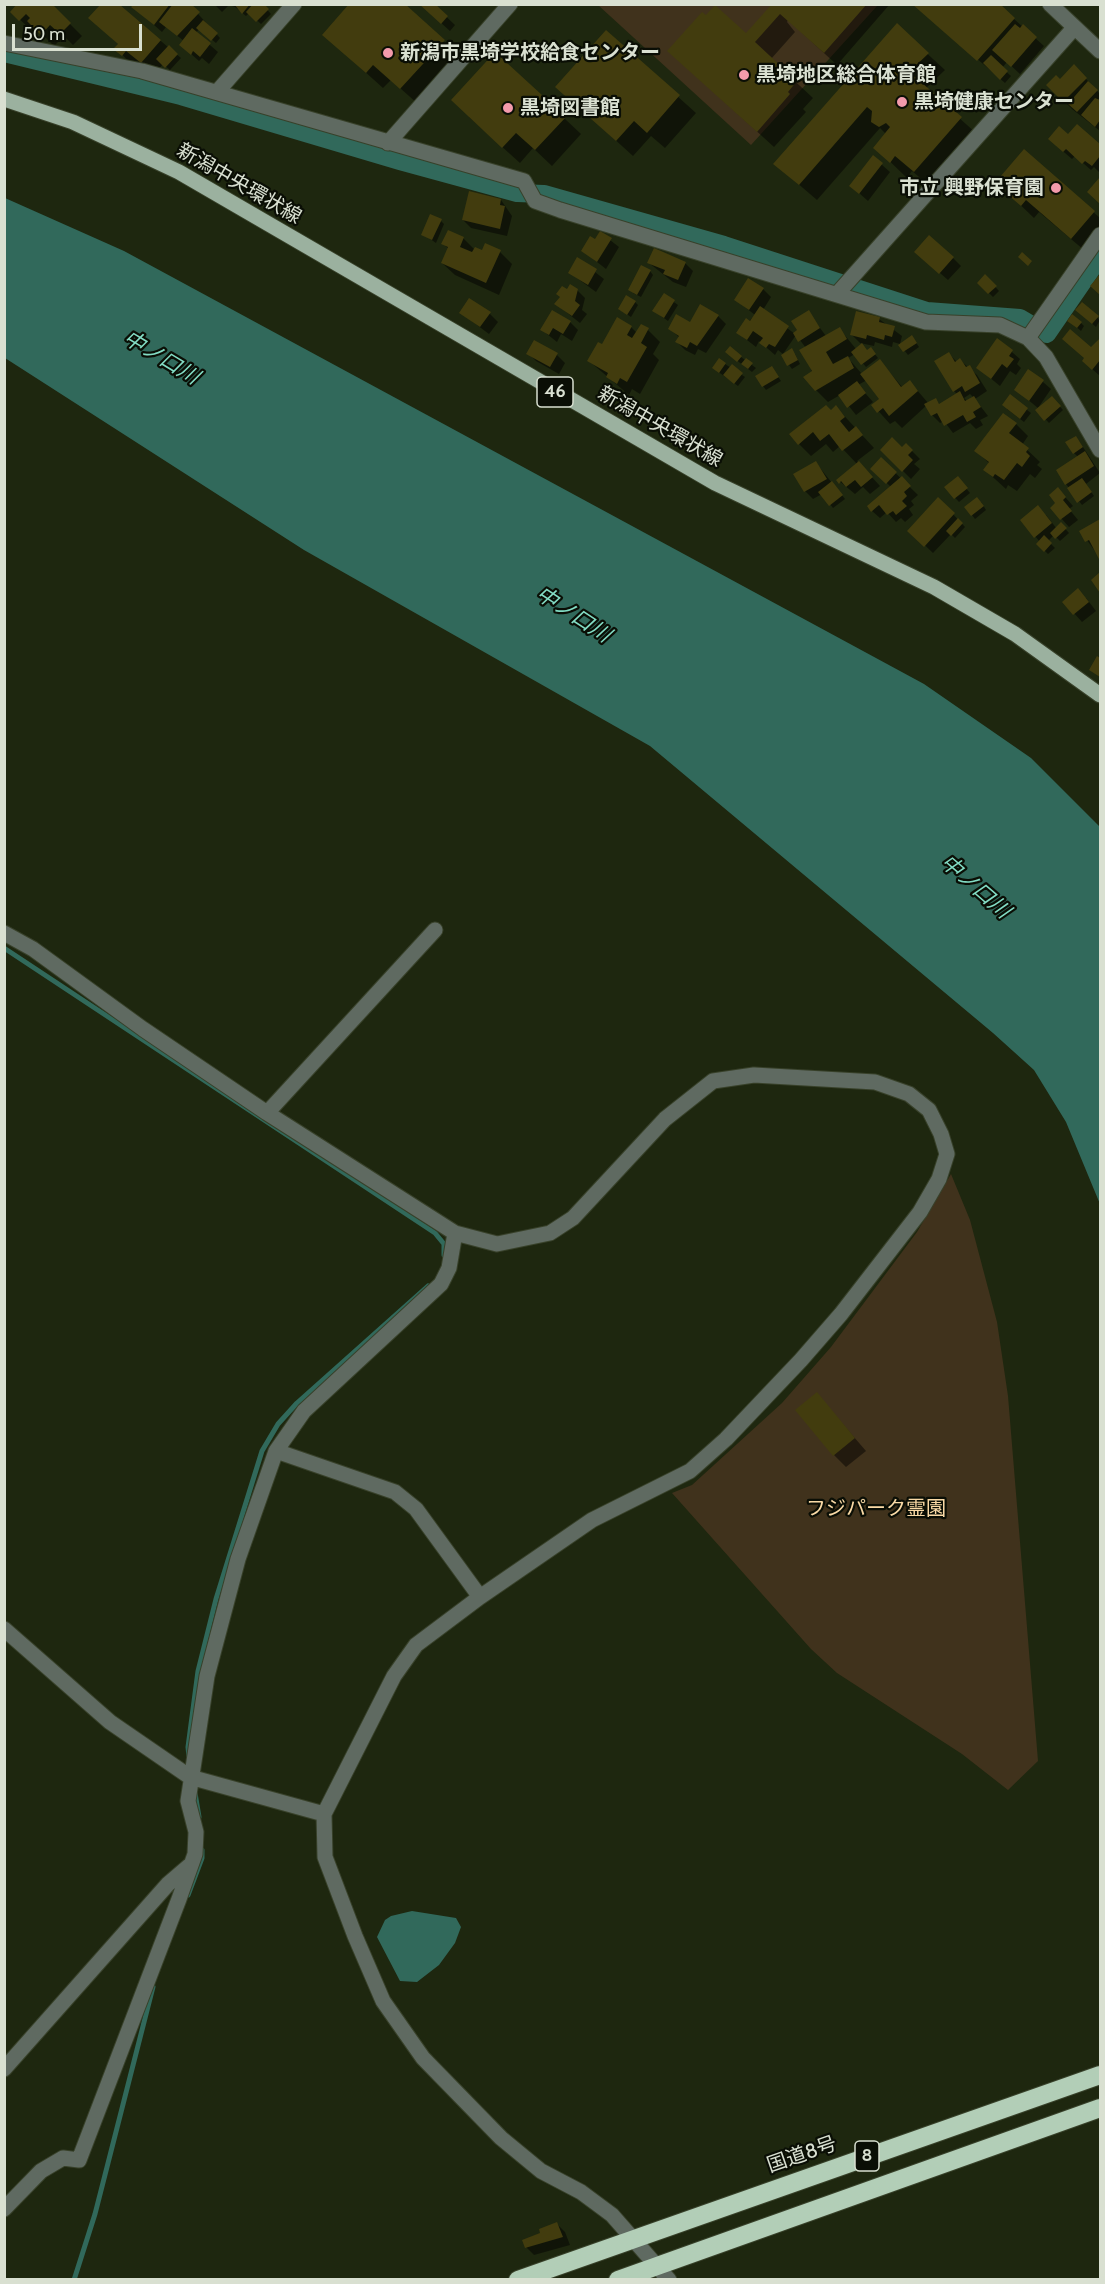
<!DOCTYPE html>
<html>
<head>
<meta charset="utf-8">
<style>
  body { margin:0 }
  #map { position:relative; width:1105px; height:2284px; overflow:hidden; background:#1e270f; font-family:Cabin,sans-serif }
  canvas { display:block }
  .frame { position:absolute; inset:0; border:6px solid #d9e0d1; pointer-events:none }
  .scale { position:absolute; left:12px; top:24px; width:130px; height:27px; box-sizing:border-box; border:3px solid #d9e0d1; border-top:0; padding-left:8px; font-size:18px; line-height:21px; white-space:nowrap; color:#d9e0d1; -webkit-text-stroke:4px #0a0e05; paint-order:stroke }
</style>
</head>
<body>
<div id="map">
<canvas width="1105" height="2284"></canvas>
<div class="frame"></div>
<div class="scale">50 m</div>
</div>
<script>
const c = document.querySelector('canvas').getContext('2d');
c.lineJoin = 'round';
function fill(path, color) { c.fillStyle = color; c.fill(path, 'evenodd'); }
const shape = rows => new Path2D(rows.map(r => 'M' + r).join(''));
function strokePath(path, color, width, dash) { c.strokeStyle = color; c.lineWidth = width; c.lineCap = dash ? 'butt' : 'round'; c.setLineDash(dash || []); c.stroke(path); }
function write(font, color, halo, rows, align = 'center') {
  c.font = font + ' Cabin,"Noto Sans JP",sans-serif'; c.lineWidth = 4.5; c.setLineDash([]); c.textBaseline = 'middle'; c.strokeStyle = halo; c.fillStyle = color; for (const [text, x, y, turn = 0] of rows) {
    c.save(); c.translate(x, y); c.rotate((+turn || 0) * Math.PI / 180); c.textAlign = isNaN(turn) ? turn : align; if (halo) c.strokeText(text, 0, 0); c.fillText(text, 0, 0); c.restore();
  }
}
fill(shape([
  [598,5,878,5,751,145],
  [951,1174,970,1220,997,1322,1008,1396,1038,1761,1008,1790,962,1754,837,1673,811,1649,672,1493,692,1485,782,1403,831,1347,917,1232]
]), '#40321c');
fill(shape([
  [5,198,124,251,924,684,1031,758,1100,827,1100,1204,1066,1122,1034,1070,993,1033,650,746,304,550,5,358],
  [412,1911,456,1918,461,1927,455,1943,439,1965,417,1982,400,1981,377,1937,385,1920,391,1916]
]), '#31695b');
fill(shape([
  [50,4,82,36,73,45,64,36,54,46,36,28,33,32,12,12],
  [102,4,117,4,181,58,170,70,163,64,154,75,139,62,135,67,116,49,119,45,91,18],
  [130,4,189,4,220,38,216,43,199,29,196,33,218,52,209,64,202,58,199,61,181,45,184,41,166,27,162,32],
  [214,4,262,4,271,14,261,24,249,13,246,16,235,7,229,5,222,12],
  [403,4,460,58,418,104,391,80,383,88,324,35],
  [420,4,433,4,455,25,450,31],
  [771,4,890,4,837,65,788,20,787,22,795,32,771,59,813,98,803,109,806,112,774,147,686,67,746,35,772,6],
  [914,4,1014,19,1044,46,1020,74,1007,62,1002,68,1011,76,1005,83],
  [897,26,945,70,926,88,977,134,931,187,912,171,907,178,875,147,886,134,880,128,817,200,775,164],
  [606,32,696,113,665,148,651,136,633,156,557,87],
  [1074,66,1100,94,1100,131,1072,109,1048,85,1060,81],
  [469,117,564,118,581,134,552,166,533,148,520,163],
  [1078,126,1100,146,1100,173,1094,167,1091,170,1075,156,1072,159,1058,147],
  [1024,151,1100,218,1100,231,1084,250,1039,212,1034,218,1009,194,1013,189],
  [873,157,890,172,868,201,859,193],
  [501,200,512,216,507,236,471,228,463,220],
  [441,221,444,224,436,243,423,234],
  [601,233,619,247,606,269,583,251,596,241],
  [463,238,475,250,500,252,512,264,499,295,455,275,442,263,449,249,443,244],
  [953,258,961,266,948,280,924,259],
  [578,259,604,279,596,292,570,273],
  [649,263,685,263,693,271,686,287,673,282],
  [650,271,653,275,641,297,633,293],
  [985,276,999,291,993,297,979,283],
  [763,289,771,297,763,310,795,334,808,312,826,336,839,328,856,349,874,353,878,358,866,367,855,354,848,358,862,374,880,361,903,388,910,382,929,404,935,400,940,405,957,394,954,391,949,354,957,362,960,360,977,375,987,391,975,399,988,416,980,420,983,425,976,429,970,423,953,433,944,421,940,423,932,415,927,405,902,428,895,421,890,424,873,405,881,399,867,380,858,385,873,402,856,415,840,395,828,402,816,390,806,348,796,335,783,354,778,350,775,355,759,341,756,347,738,333,755,315,736,300],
  [970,394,974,398,967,401,964,398],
  [577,290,585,298,582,310,587,314,580,323,556,304,567,291],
  [664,295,678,305,668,321,654,311],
  [635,302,638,305,631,317,619,309],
  [1082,304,1100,320,1096,327,1080,313],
  [461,313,490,314,498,322,489,334],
  [718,316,726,324,706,353,698,349,695,355,685,350,677,342,680,338,670,329],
  [879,319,902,336,900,344,893,342,892,347,875,342,874,346,860,343,852,335],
  [570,322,578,330,572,341,561,334,557,342,542,330],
  [1081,323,1084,326,1081,331,1073,324],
  [631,327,637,333,648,330,660,342,653,354,659,360,640,394,632,389,629,395,589,361,602,346],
  [1099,339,1100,340,1100,376,1092,369,1091,349],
  [998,340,1020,359,1017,364,1021,368,1016,375,1010,371,1000,386,978,368],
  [915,341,919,347,908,355,900,345],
  [528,353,557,355,565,363,559,374,536,361],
  [795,354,800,364,792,369,789,365],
  [731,356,741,357,756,368,752,372],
  [725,364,745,377,738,386,717,371],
  [772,368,781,381,766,390,763,386],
  [1043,382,1051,389,1038,408,1016,390],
  [1010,397,1031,413,1024,422,1007,409],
  [1052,398,1063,410,1049,423,1037,410],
  [836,407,874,448,857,461,880,486,870,494,863,487,855,494,838,480,857,464,840,446,833,452,826,444,811,456,799,444],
  [1016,424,1028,436,1022,445,1040,462,1037,465,1042,469,1035,478,1030,474,1017,491,1008,485,1006,489,985,470,990,464,976,451],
  [1079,441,1100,473,1086,484,1094,496,1082,505,1066,484,1078,457,1074,453],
  [906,445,920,459,914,464,920,469,911,479,882,450,902,449],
  [881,459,918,495,911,501,914,505,909,509,913,515,905,522,901,518,896,522,887,512,880,518,872,511,891,487,872,469],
  [816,463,845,499,833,508,822,494,813,499,805,491],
  [961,482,970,493,959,502,946,488],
  [1058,489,1073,506,1069,509,1078,520,1069,527,1052,508,1058,504],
  [939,499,965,527,955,538,951,534,933,553,910,531],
  [981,502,986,510,975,519,972,515],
  [1046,515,1057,529,1061,524,1069,533,1060,541,1054,535,1048,541,1055,548,1048,554,1038,544,1040,542,1035,536],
  [1100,521,1100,558,1081,532],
  [1086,598,1096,611,1082,622,1064,602],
  [817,1394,866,1451,846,1467,834,1455],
  [557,2224,565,2232,570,2245,534,2255,526,2247]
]), '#0007');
strokePath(shape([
  [4,948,435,1233,444,1244,444,1255],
  [189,1757,188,1747,198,1671,216,1599,262,1451,278,1424,297,1403,428,1286],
  [195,1793,199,1817],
  [188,1895,202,1858,202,1850],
  [74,2280,95,2214,153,1987]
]), '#31695b', 5);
strokePath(shape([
  [4,53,181,96,400,161,517,193,544,194,724,245,927,311,1020,318,1047,334,1100,257]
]), '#31695b', 18);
fill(shape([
  [17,4,52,4,71,23,60,34,50,25,41,35,27,21,30,18,26,14,19,21,10,12],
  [134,4,170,4,154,25,131,7],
  [173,4,191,4,200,12,177,36,159,22],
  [234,4,250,4,242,14],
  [253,4,264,4,269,9,256,22,246,12],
  [349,4,405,4,445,40,400,89,373,65,366,73,322,35],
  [419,4,435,4,448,16,441,24],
  [772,4,867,4,824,53,780,14,755,42,797,81,788,92,790,94,757,132,667,51,702,12,706,15,715,5,746,33],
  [912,4,1000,4,1015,18,977,61],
  [100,5,120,5,161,40,141,63,126,51,122,56,113,49,118,44,88,18],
  [203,20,218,33,211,41,196,28],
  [897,23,929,53,909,72,962,117,914,172,895,156,890,163,873,148,890,127,886,123,879,127,871,122,872,111,867,107,799,185,773,164],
  [1015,24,1020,28,1023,24,1037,37,1011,67,992,50],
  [192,28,211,43,200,57,193,51,191,55,179,45],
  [606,30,680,95,647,133,634,121,616,141,555,87],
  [169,45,178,54,165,68,156,59],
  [495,52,566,117,535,150,516,133,502,148,451,100],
  [991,55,1008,71,1000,80,983,63],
  [1074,64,1087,78,1063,102,1046,85,1056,75,1060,79],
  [1088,81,1098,90,1077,112,1068,104],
  [1095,98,1100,100,1100,120,1095,127,1081,115],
  [1077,124,1100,144,1100,156,1092,166,1085,161,1082,164,1066,149,1063,152,1048,139,1059,126,1068,134],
  [1024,149,1095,211,1071,239,1026,200,1021,206,1007,194,1012,188,1000,177],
  [873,155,883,163,859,194,849,186],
  [1100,177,1100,204,1087,192],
  [469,191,501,199,500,205,505,206,500,229,462,220],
  [430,214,442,219,432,240,421,235],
  [448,230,464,237,460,247,472,252,475,247,482,250,485,243,501,250,486,283,441,263,448,247,441,244],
  [600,231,612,238,597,262,581,251,590,236,595,239],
  [929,235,954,257,939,274,914,252],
  [654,248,686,262,678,280,663,274,665,270,647,263],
  [1022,252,1032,261,1028,266,1018,257],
  [577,257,597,269,588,285,568,273],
  [641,265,651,270,637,295,628,290],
  [985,274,997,286,988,294,977,283],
  [1100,274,1100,295,1090,286],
  [748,278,764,288,749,310,734,300],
  [570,284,578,289,575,301,580,305,572,316,554,304,560,297,556,294,562,286,567,289],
  [664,293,675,300,664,318,652,311],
  [626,295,636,301,627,315,618,309],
  [469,298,491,312,480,327,459,313],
  [1082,302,1099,316,1092,324,1075,310],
  [700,304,719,315,697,346,690,342,687,348,675,342,679,336,668,329,676,314,690,322],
  [760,306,789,326,775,347,769,344,766,348,759,343,763,338,753,331,747,340,736,333,746,318,750,321],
  [552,310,571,321,563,334,553,328,549,335,540,330],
  [809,310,820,328,798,342,793,333,797,330,791,321],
  [856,311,880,317,879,322,895,326,892,337,885,335,884,340,867,335,866,339,850,335],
  [1072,314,1082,322,1077,328,1067,321],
  [617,317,632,326,627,335,632,338,641,324,649,328,641,343,647,347,627,382,620,378,617,384,606,377,608,373,587,361,598,342,602,344],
  [840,327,847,339,826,352,833,364,848,356,854,368,815,391,803,377,812,371,799,350],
  [1070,329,1091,347,1100,338,1100,360,1092,370,1082,361,1084,358,1062,339],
  [912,335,917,343,903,352,898,345],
  [997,338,1013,350,1009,356,1014,359,1007,368,1002,364,991,379,976,368],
  [534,340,558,353,550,367,526,354],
  [862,343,867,350,871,347,876,354,861,365,851,352],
  [730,346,742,356,737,362,725,352],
  [792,348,798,360,787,366,781,355],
  [949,352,955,362,960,358,966,367,970,365,980,383,965,392,962,386,953,392,934,361],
  [719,358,726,363,719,373,712,368],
  [746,358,753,363,748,369,741,364],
  [880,359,901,387,910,380,918,391,889,416,883,408,877,413,871,405,879,399,860,374],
  [732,364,743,373,734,384,723,375],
  [772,366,779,377,762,387,755,376],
  [1028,369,1044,380,1029,401,1014,390],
  [857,381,866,393,847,408,838,395],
  [960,391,965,401,974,396,981,407,973,412,976,417,967,422,963,415,944,426,937,413,931,416,924,404,936,398,939,404],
  [1010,394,1028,408,1020,419,1002,405],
  [1052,396,1061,406,1044,421,1035,410],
  [826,405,831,410,836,405,845,417,840,421,849,432,856,426,863,435,842,451,829,434,820,441,813,432,798,445,789,434],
  [1003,413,1017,423,1009,433,1029,448,1026,452,1030,456,1022,467,1017,463,1004,480,995,474,993,477,983,470,989,462,974,451],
  [1076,436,1083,447,1073,454,1065,442],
  [892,437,902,447,906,443,913,450,908,455,913,460,902,472,880,450],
  [1085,451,1094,466,1065,485,1056,470],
  [881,457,897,472,886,484,870,469],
  [816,461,827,479,804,492,793,474],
  [859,461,873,477,861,487,855,480,846,487,841,481,839,484,836,480],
  [902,476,911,486,904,492,907,496,902,501,907,506,896,515,893,511,887,515,879,505,871,512,867,506],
  [958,476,968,488,954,499,944,487],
  [1082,478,1092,492,1077,503,1067,488],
  [832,481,843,495,829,506,818,492],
  [1058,487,1066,497,1063,500,1072,511,1060,520,1050,508,1055,503,1049,495],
  [938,497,955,513,924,547,907,531],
  [977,497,984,506,971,516,964,507],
  [1038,505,1052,523,1034,538,1020,520],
  [958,518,963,523,951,536,946,531],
  [1100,519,1100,561,1089,540,1085,542,1079,531],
  [1061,522,1067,528,1055,539,1050,533],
  [1044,535,1052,543,1044,552,1036,544],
  [1100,572,1100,593,1091,580],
  [1078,588,1089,602,1073,615,1062,602],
  [1097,656,1100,658,1100,677,1089,670],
  [817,1392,855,1438,833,1456,795,1410],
  [557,2222,563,2237,525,2248,522,2240,540,2233,539,2229]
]), '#423c0e');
const minor = shape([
  [1050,4,1100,51],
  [4,43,142,71,517,179,524,181,535,201,560,210,926,322,1000,325,1028,338,1046,357,1100,450],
  [217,92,294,4],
  [388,143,510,4],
  [837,294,1074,28],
  [1028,338,1100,235],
  [4,933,33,949,143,1029,267,1113,455,1233,497,1244,550,1233,573,1218,665,1119,713,1081,754,1075,875,1082,909,1094,929,1110,941,1134,947,1154,939,1179,920,1212,841,1314,801,1360,726,1439,690,1471,592,1520,480,1597,416,1645,394,1676,324,1814,325,1857,355,1936,383,2001,423,2058,501,2138,541,2171,581,2192,612,2215,669,2280],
  [267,1113,435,930],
  [276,1451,395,1492,416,1509,480,1597],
  [4,1629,110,1722,190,1777,324,1814],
  [4,2069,168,1884,189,1866],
  [4,2209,41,2171,63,2158,79,2160,179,1899,195,1854,196,1832,188,1801,207,1676,238,1559,276,1451,304,1411,441,1284,449,1268,455,1233]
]);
const major = shape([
  [4,99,73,122,179,172,715,483,934,587,1015,634,1100,695]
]);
const highway = shape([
  [518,2280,1100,2075],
  [618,2280,1100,2108]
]);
strokePath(minor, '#38412a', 17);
strokePath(major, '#38412a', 17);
strokePath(highway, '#38412a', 20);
strokePath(minor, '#5f6a61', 15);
strokePath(major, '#9bb19f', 15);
strokePath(highway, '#b2ceb7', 18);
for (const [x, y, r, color] of [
  [388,53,6,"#f39aab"],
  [744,75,6,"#f39aab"],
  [902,102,6,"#f39aab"],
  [508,108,6,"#f39aab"],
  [1056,188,6,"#f39aab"]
]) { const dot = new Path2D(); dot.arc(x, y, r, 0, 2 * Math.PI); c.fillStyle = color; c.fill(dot); strokePath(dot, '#0a0e05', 2); }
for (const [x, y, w] of [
  [555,392,36],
  [867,2156,24]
]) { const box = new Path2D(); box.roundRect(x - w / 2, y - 15, w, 30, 4.5); c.fillStyle = '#0a0e05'; c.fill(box); strokePath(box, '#d9e0d1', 1.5); }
write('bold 18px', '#d9e0d1', null, [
  ["46",555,392],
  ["8",867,2156]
]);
write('bold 20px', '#d9e0d1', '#0a0e05', [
  ["新潟市黒埼学校給食センター",400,53],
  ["黒埼地区総合体育館",756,75],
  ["黒埼健康センター",914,102],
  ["黒埼図書館",520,108],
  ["市立 興野保育園",1044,188,"right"]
], 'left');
write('20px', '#d9e0d1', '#0a0e05', [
  ["新潟中央環状線",239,184,30],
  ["新潟中央環状線",660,427,30],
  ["国道8号",802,2155,-19]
]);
write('20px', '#fadaa6', '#0a0e05', [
  ["フジパーク霊園",876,1509]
]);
write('italic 21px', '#83ddc5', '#0a0e05', [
  ["中ノ口川",161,358,31],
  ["中ノ口川",573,615,33],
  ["中ノ口川",975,887,41]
]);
</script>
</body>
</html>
